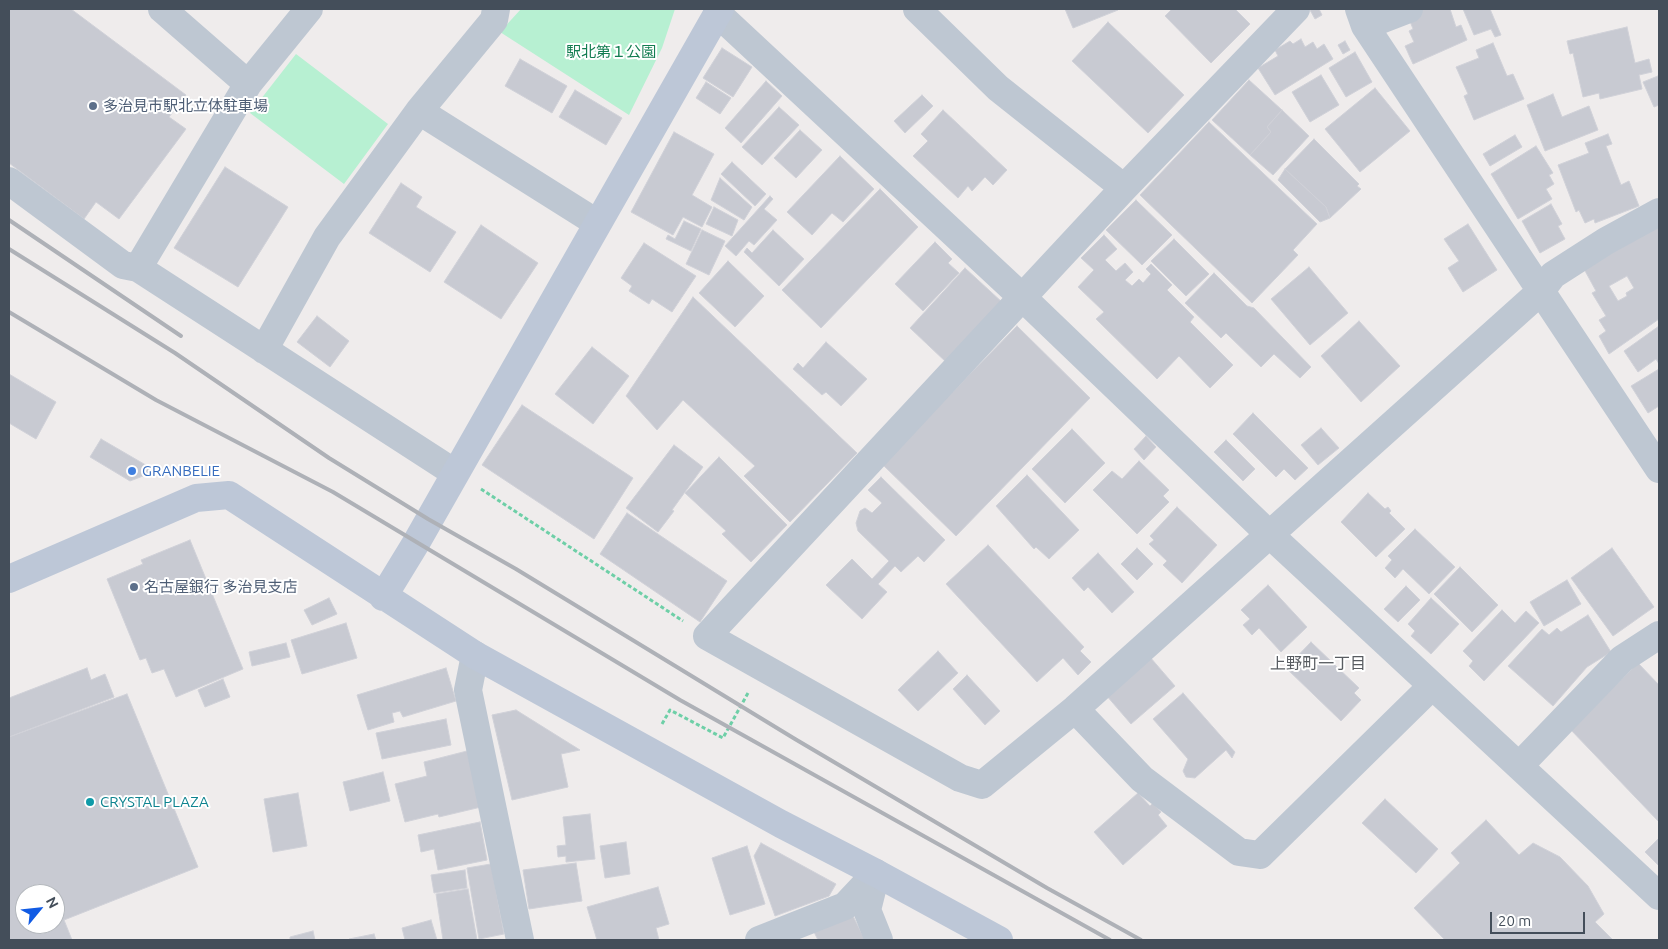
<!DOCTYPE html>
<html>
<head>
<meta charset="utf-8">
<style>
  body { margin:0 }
  #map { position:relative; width:1668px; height:949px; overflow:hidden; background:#efecec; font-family:Ubuntu,sans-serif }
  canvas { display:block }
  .frame { position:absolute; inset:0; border:10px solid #444e5a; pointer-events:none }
  .north { position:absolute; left:15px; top:884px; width:50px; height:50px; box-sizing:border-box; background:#fff; border:1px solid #b4b8bd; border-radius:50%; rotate:62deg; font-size:14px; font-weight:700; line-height:20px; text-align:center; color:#444e5a }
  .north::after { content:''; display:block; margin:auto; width:18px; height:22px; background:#115be4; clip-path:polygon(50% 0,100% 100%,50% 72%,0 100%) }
  .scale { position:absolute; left:1490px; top:912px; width:95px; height:22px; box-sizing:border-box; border:2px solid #444e5a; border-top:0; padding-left:6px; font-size:15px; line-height:18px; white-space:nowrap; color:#444e5a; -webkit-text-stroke:4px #fff; paint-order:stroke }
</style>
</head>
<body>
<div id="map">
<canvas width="1668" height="949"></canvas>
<div class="frame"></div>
<div class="north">N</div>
<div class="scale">20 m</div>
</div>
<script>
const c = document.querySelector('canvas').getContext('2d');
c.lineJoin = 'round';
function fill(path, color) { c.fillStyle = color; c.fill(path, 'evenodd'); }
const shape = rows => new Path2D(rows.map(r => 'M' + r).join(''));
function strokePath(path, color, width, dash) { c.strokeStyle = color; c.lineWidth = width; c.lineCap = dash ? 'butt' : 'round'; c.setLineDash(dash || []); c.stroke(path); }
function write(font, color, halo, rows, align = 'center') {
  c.font = font + ' Ubuntu,"Noto Sans JP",sans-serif'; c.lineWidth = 4; c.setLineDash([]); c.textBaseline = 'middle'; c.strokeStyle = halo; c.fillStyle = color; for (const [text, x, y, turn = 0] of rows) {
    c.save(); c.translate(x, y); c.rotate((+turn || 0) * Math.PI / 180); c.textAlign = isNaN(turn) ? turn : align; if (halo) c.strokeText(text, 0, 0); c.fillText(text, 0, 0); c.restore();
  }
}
fill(shape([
  [521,9,675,9,662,48,629,115,500,32],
  [296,54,388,124,344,184,250,113]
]), '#b7f0d2');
const building = shape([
  [9,9,71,9,186,95,169,117,186,129,119,219,96,202,84,219,9,163,9,9],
  [1065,9,1118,9,1118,10,1073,28,1065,9],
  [1172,9,1235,9,1250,24,1211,63,1165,16,1172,9],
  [1313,9,1319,9,1322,15,1315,19,1310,10,1313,9],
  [1424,9,1450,9,1456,27,1461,25,1467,40,1413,64,1405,46,1414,42,1409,31,1413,29,1408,16,1424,9],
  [1463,9,1490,9,1501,35,1495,37,1491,29,1474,35,1463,9],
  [1108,22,1184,95,1148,133,1072,61,1108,22],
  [1627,27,1635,63,1649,59,1652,72,1639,75,1642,89,1600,99,1599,93,1583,97,1573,53,1570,54,1567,41,1627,27],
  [1301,39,1305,47,1313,42,1317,49,1324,44,1333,59,1275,95,1258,68,1278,56,1275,50,1290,41,1293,44,1301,39],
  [1345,41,1350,50,1343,54,1338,45,1345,41],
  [1493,43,1507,76,1513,74,1524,99,1474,120,1464,96,1468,94,1456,67,1479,58,1476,50,1493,43],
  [722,48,752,67,733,97,703,78,722,48],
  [1355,52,1372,82,1346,97,1329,68,1355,52],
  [520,59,567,86,552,113,505,86,520,59],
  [1321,75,1339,105,1310,122,1292,92,1321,75],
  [1658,76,1659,105,1654,107,1643,82,1658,76],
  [1249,80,1282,110,1267,127,1271,132,1250,155,1212,120,1249,80],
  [766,81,782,96,741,143,725,128,766,81],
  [706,82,731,98,720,114,696,98,706,82],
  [1375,88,1410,131,1360,172,1325,129,1375,88],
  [575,90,622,118,606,145,559,117,575,90],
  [1553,94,1562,117,1589,106,1598,130,1545,151,1527,105,1553,94],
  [922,95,933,106,905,133,894,121,922,95],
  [779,107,799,125,762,165,742,147,779,107],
  [943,110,1007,170,993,185,985,177,972,191,968,186,958,198,913,156,928,141,921,134,943,110],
  [1282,110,1309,136,1273,175,1250,155,1271,132,1267,127,1282,110],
  [1209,122,1317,224,1293,250,1298,255,1252,303,1140,195,1209,122],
  [800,130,822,150,796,178,774,158,800,130],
  [674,132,714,154,692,195,712,207,702,227,683,217,673,235,631,212,674,132],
  [1608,134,1612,144,1606,146,1621,185,1629,181,1639,206,1595,223,1594,219,1585,223,1579,210,1576,212,1558,165,1589,153,1585,143,1608,134],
  [1515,135,1522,147,1490,166,1483,154,1515,135],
  [1314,139,1359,184,1357,186,1361,189,1330,218,1326,207,1285,169,1314,139],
  [1536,146,1553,173,1549,175,1554,184,1546,189,1552,199,1518,219,1491,174,1536,146],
  [840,156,874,189,843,222,832,213,812,235,787,212,840,156],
  [732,162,766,194,755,206,721,174,732,162],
  [225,167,288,207,238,287,174,248,225,167],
  [1285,169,1326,207,1330,218,1320,222,1278,180,1285,169],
  [720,178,752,207,744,220,711,200,720,178],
  [401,183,422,197,416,207,456,232,430,272,369,233,401,183],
  [880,189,918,227,821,328,782,290,880,189],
  [770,196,773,199,764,209,777,220,754,245,749,241,736,256,725,246,770,196],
  [1136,200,1172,235,1142,265,1106,230,1136,200],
  [1551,204,1562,224,1558,226,1565,239,1540,253,1522,221,1551,204],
  [714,207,738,220,732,236,706,224,714,207],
  [684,221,701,229,691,251,666,239,668,235,675,239,684,221],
  [1468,224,1497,270,1463,292,1448,268,1459,261,1444,239,1468,224],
  [481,225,538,263,501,319,444,282,481,225],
  [1659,227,1659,319,1609,354,1599,336,1606,331,1599,320,1606,316,1592,293,1596,291,1584,269,1628,239,1659,227],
  [1627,276,1634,288,1626,293,1627,296,1618,301,1609,286,1627,276],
  [702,230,725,241,709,275,686,264,702,230],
  [773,230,804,259,779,286,744,252,747,248,752,253,773,230],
  [1104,235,1117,249,1105,260,1116,271,1125,263,1133,272,1125,280,1132,286,1139,279,1143,283,1151,274,1146,269,1151,264,1172,285,1167,290,1194,317,1190,322,1233,365,1210,388,1179,356,1157,379,1096,319,1104,312,1078,287,1094,270,1081,258,1104,235],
  [1174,239,1209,274,1186,296,1151,261,1174,239],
  [935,242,952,259,948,263,959,273,923,311,895,284,935,242],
  [644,243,696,276,672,312,652,299,649,304,629,291,632,286,621,278,644,243],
  [728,261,764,296,735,327,699,293,728,261],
  [1309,267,1348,313,1310,345,1271,299,1309,267],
  [965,268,1003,303,947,363,910,328,965,268],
  [1214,273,1247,306,1254,308,1311,367,1300,378,1274,354,1261,367,1226,333,1221,338,1185,303,1214,273],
  [693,297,857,453,790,522,744,476,755,466,683,400,657,430,626,396,693,297],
  [317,316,349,341,330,367,297,342,317,316],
  [1359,321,1400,366,1361,402,1321,356,1359,321],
  [1017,326,1090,398,956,536,882,464,1017,326],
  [1659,326,1659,364,1656,359,1638,372,1624,351,1659,326],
  [826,342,867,379,841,406,826,392,822,395,793,369,798,363,803,368,826,342],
  [592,347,629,376,593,424,555,394,592,347],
  [1659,369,1659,406,1648,413,1631,386,1659,369],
  [9,374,56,402,36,439,9,423,9,374],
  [522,405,633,478,594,539,482,465,522,405],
  [1253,413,1308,468,1295,480,1284,469,1276,477,1233,434,1253,413],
  [1321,428,1339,448,1318,465,1301,445,1321,428],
  [1072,429,1105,463,1065,503,1032,469,1072,429],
  [1146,436,1156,447,1144,460,1134,449,1146,436],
  [101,439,156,471,130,481,90,457,101,439],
  [1226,440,1255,469,1243,481,1214,452,1226,440],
  [674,445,703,467,672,510,674,511,658,532,626,508,674,445],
  [719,457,787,525,751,562,722,534,726,531,685,493,719,457],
  [1139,461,1169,490,1163,496,1169,502,1137,534,1093,490,1112,471,1122,479,1139,461],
  [1027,475,1079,530,1049,559,1036,547,1034,549,996,506,1027,475],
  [881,477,945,540,924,562,918,556,901,572,895,566,878,584,887,592,862,619,826,585,852,559,872,579,889,561,858,531,856,523,860,511,865,508,872,513,882,503,868,490,881,477],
  [1368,493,1385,509,1388,507,1391,511,1389,513,1405,529,1376,557,1341,522,1368,493],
  [1177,507,1217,545,1182,583,1163,565,1167,561,1149,544,1154,540,1150,536,1177,507],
  [627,513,727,581,700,622,600,554,627,513],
  [1415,529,1455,567,1429,594,1403,569,1395,578,1385,568,1392,560,1388,556,1415,529],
  [190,540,243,669,176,697,164,669,152,673,146,658,140,660,107,579,143,564,141,560,190,540],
  [988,545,1084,647,1080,651,1091,662,1078,675,1063,658,1037,682,946,584,988,545],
  [1137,548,1153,564,1137,580,1121,564,1137,548],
  [1612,548,1654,607,1613,636,1571,578,1612,548],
  [1098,553,1134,592,1112,613,1088,587,1084,591,1072,578,1098,553],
  [1460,567,1498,605,1472,632,1434,594,1460,567],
  [1567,580,1581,604,1544,626,1530,602,1567,580],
  [1268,585,1307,627,1281,652,1259,628,1252,635,1243,625,1250,619,1241,610,1268,585],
  [1406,586,1420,600,1398,622,1384,609,1406,586],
  [329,598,337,614,312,625,304,610,329,598],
  [1431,598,1459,624,1431,654,1411,636,1415,631,1408,624,1431,598],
  [1502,610,1515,623,1526,611,1539,623,1484,681,1469,666,1473,661,1463,651,1502,610],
  [1588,615,1611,652,1587,667,1553,706,1508,666,1542,629,1549,635,1557,628,1561,632,1588,615],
  [346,623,357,658,302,674,291,640,346,623],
  [1311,642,1359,688,1354,693,1361,700,1341,721,1286,668,1311,642],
  [286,643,290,657,252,666,249,652,286,643],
  [938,651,958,673,918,711,898,690,938,651],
  [1150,657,1175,686,1131,724,1106,695,1150,657],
  [1638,663,1659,685,1659,822,1570,729,1638,663],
  [87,668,91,680,105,674,114,697,9,737,9,698,87,668],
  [446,668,456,701,403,717,400,711,392,713,394,722,368,730,357,695,446,668],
  [967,675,1000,711,985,725,953,689,967,675],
  [223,679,230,697,205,707,198,690,223,679],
  [1183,693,1235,752,1232,758,1226,750,1195,778,1186,777,1183,771,1188,759,1153,719,1183,693],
  [127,694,198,867,64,920,72,940,9,940,9,737,127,694],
  [25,894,55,894,55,924,25,924,25,894],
  [516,710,580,750,561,754,568,787,512,800,492,715,516,710],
  [446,719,451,745,382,759,376,733,446,719],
  [467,751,481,807,439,817,438,814,405,822,395,784,427,776,424,762,467,751],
  [383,772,390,801,350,811,343,782,383,772],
  [298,793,307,846,273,852,264,799,298,793],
  [1138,793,1150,806,1153,803,1161,812,1158,815,1167,826,1123,865,1094,832,1138,793],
  [1385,799,1438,849,1416,873,1362,823,1385,799],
  [590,814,595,859,566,862,566,856,558,857,557,846,566,845,563,817,590,814],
  [1486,820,1519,855,1533,843,1560,857,1588,886,1604,914,1595,922,1613,940,1445,940,1414,908,1460,863,1451,853,1486,820],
  [480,822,487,860,438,870,434,849,421,852,418,835,480,822],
  [1659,838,1659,866,1645,852,1659,838],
  [626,842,630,874,605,878,600,846,626,842],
  [761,843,836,884,829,896,775,916,754,856,761,843],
  [747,846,765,904,730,915,712,858,747,846],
  [576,863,582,901,529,909,523,870,576,863],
  [491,864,504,934,479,939,467,868,491,864],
  [465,870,467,888,434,893,431,875,465,870],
  [658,887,669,924,656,928,659,940,597,940,587,907,658,887],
  [468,889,477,940,443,940,436,894,468,889],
  [852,914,865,940,818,940,814,932,852,914],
  [431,920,437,940,405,940,402,928,431,920],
  [313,931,315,940,290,940,290,937,313,931],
  [374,934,376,940,349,940,349,939,374,934]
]);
fill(building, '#c8cad2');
strokePath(building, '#d0d1d8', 1);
strokePath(shape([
  [481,489,683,621],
  [662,724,670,710,723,738,748,693]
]), '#6ecfa7', 3, [4, 2.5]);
strokePath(shape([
  [162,9,248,84],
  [309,9,248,84,138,268,455,473],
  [917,9,998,88,1124,188],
  [1296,9,1124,188,707,636,960,778,982,785,1075,709,1540,292,1553,275,1606,241,1659,212],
  [1359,9,1365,26,1659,469],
  [717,13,1022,297,1269,534,1659,896],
  [1365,26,1409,9],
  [419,111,597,223],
  [9,181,123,265,138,268],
  [264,350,327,237,419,111,494,20,496,9],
  [475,655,468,690,520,940],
  [1075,709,1142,779,1239,852,1260,855,1432,686],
  [1520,765,1622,659,1659,635],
  [876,874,867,910,879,940],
  [759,940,845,906,876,873]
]), '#bec7d2', 28);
strokePath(shape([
  [9,579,196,498,229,495,475,655,781,824,876,873,999,940],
  [383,597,416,543,720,9]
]), '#bdc7d7', 28);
strokePath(shape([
  [9,220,181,336],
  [9,249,175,353,329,458,428,519,516,569,795,739,1047,888,1141,940],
  [9,312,156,400,333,492,680,700,1110,940]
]), '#aeb1b7', 4);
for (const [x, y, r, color] of [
  [93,106,5,"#5c6f8a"],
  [132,471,5,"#3f7fe0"],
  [134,587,5,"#5c6f8a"],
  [90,802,5,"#0f9aa8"]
]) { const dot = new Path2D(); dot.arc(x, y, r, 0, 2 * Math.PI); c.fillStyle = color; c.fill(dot); strokePath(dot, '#fff', 2); }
write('15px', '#127d51', '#fff', [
  ["駅北第１公園",611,52]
]);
write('15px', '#4e5e75', '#fff', [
  ["多治見市駅北立体駐車場",103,106],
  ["名古屋銀行 多治見支店",144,587]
], 'left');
write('15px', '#366cbe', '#fff', [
  ["GRANBELIE",142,471]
], 'left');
write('15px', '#0d838f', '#fff', [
  ["CRYSTAL PLAZA",100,802]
], 'left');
write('16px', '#585c61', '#fff', [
  ["上野町一丁目",1318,664]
]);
</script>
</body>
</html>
